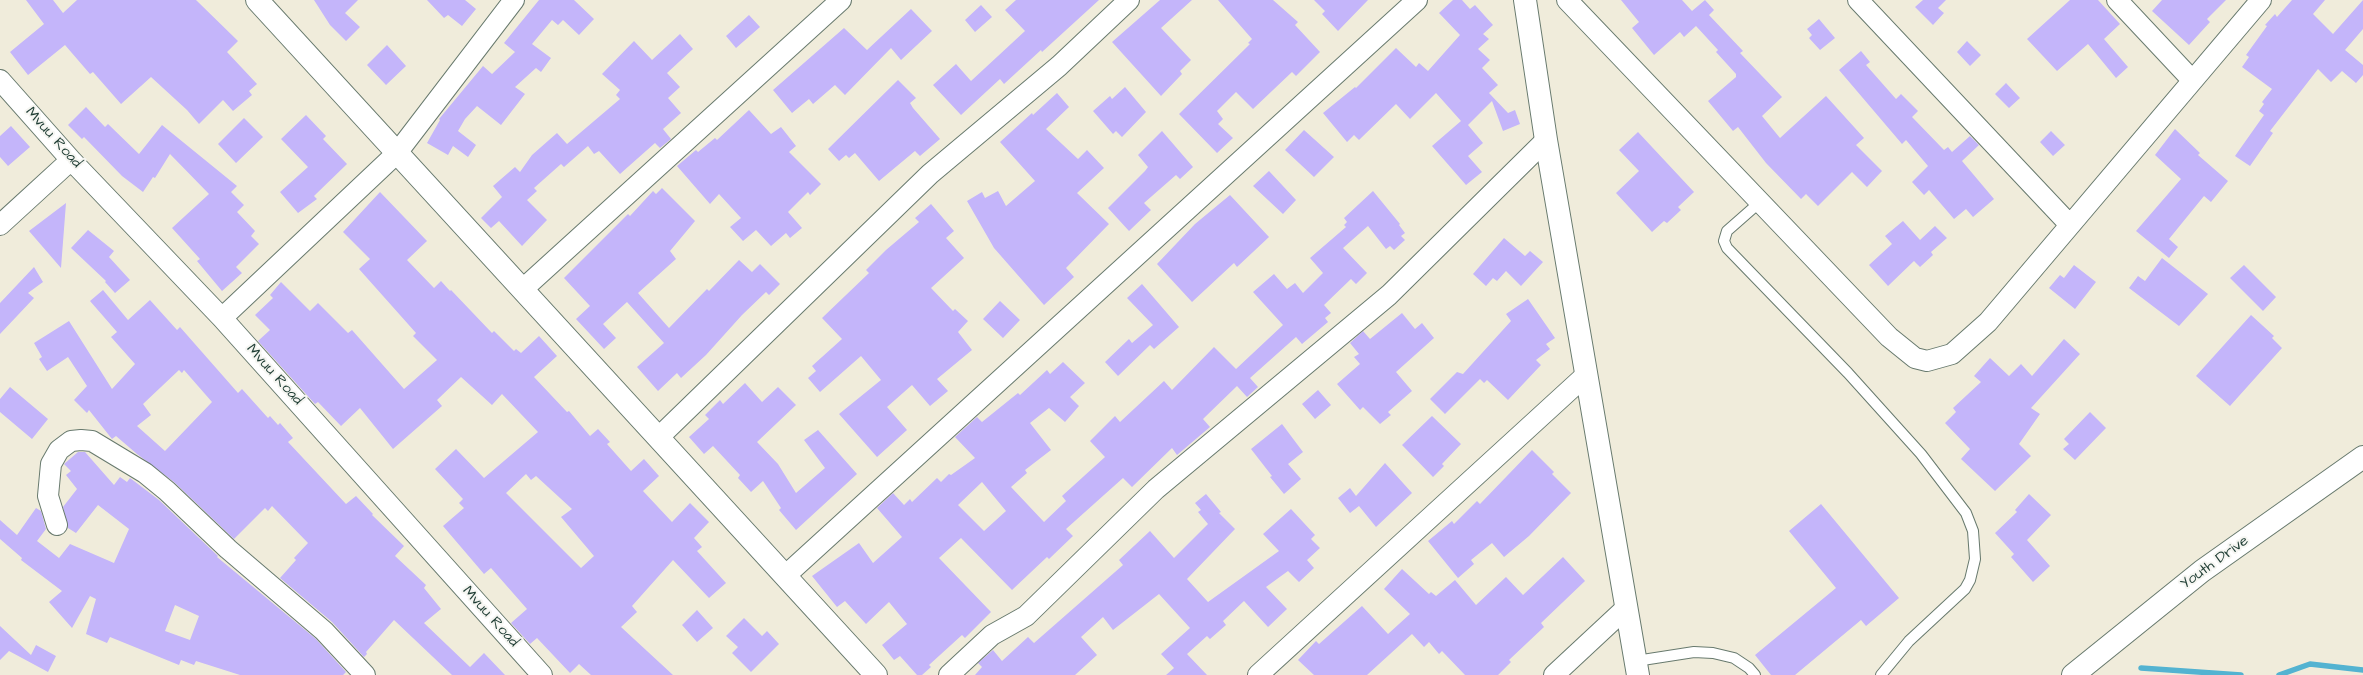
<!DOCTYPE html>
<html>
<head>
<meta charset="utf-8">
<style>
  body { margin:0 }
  canvas { display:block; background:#f0ecdb }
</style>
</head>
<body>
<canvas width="2363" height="675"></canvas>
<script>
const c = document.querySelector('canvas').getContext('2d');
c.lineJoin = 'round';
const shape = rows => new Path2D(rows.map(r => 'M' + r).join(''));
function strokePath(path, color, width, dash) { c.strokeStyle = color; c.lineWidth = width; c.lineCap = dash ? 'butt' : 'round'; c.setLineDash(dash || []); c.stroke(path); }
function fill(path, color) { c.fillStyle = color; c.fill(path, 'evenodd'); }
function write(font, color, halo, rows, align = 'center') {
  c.font = font + ' "Architects Daughter",sans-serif'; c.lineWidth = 4; c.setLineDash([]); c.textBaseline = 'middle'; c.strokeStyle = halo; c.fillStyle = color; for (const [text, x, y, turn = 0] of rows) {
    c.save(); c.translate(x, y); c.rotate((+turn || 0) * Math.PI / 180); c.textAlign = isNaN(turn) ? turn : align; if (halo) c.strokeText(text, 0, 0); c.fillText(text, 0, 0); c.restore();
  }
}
strokePath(shape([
  [2141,668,2241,675],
  [2279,675,2310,664,2363,670]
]), '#53b3d1', 5.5);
fill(shape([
  [26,0,53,0,63,13,77,0,196,0,238,41,227,52,257,84,249,91,252,95,233,111,223,100,199,124,187,110,151,77,121,104,93,72,90,74,65,45,28,75,10,52,44,24],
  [314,0,358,0,345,13,360,27,346,41,330,25],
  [427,0,465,0,476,9,462,26,448,15,444,18],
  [539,0,574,0,594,19,579,35,563,20,558,25,552,20,532,44,551,58,541,72,536,68,515,87,525,94,501,125,477,106,465,119,458,131,476,145,468,157,453,146,448,155,427,143,440,120,439,119,483,66,492,74,515,52,504,43],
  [1016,0,1099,0,1042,52,1041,50,1004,84,1000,79,961,115,933,85,956,64,971,81,1025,31,1005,10],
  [1160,0,1192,0,1161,28,1191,60,1180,71,1182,74,1161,96,1112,42],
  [1218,0,1273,0,1298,22,1295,25,1320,52,1296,76,1292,72,1253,109,1236,92,1217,111,1223,119,1218,124,1233,138,1217,153,1179,114,1250,44,1248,43,1252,39],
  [1314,0,1368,0,1338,31,1322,14,1325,11],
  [1453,0,1462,0,1470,9,1475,5,1493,25,1483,34,1489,39,1478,49,1490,60,1482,68,1498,85,1489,93,1508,113,1515,110,1520,124,1503,131,1492,101,1468,125,1483,143,1468,156,1482,172,1466,185,1432,146,1461,121,1436,93,1410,119,1396,104,1359,140,1354,135,1347,142,1323,113,1355,87,1356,88,1396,48,1416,67,1419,63,1428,71,1460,35,1439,13],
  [1621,0,1682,0,1692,11,1705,0,1714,10,1709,15,1743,51,1740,53,1782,97,1762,116,1780,138,1826,96,1864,138,1856,145,1882,171,1867,187,1852,172,1818,206,1806,194,1801,199,1766,163,1738,127,1733,131,1708,101,1736,77,1736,74,1716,52,1718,50,1696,26,1684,37,1680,32,1654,55,1632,28,1639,22],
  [1923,0,1946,0,1938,8,1944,13,1933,25,1915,7],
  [2070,0,2098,0,2120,24,2104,39,2128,67,2116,78,2088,44,2057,71,2027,39],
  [2162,0,2226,0,2207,19,2210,22,2189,45,2152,11],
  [2292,0,2325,0,2313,14,2333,34,2363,0,2363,29,2345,50,2363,65,2363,75,2356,83,2342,71,2331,82,2318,69,2270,131,2273,133,2250,166,2235,156,2264,115,2259,111,2264,104,2262,102,2272,89,2242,67,2249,57,2246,55,2267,26,2265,25,2275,14,2277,17],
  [981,5,992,17,975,32,965,20],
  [911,9,932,31,901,60,891,48,845,95,835,85,813,104,809,99,792,113,773,90,844,28,867,50],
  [749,15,760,27,736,48,726,36],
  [1819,19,1835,38,1820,50,1809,38,1812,35,1807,29],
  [680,34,693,49,667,73,680,87,668,98,681,113,663,129,671,139,660,148,655,143,620,174,599,151,594,154,588,146,564,167,561,164,534,188,537,191,527,200,547,220,522,246,499,221,491,228,481,218,502,197,493,186,515,167,520,172,532,155,557,133,567,144,620,99,616,95,620,90,602,74,634,41,652,60],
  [1967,41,1981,55,1970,66,1957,52],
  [387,45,406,66,386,85,367,65],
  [1861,51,1870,62,1866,65,1896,99,1901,94,1918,111,1912,117,1944,150,1948,147,1952,152,1970,136,1979,145,1962,161,1994,199,1973,217,1966,209,1954,219,1929,190,1924,195,1912,182,1928,166,1906,140,1902,144,1839,70],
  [898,80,916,98,910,103,913,108,940,139,920,156,915,151,879,181,855,153,849,158,846,155,839,161,828,149],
  [2006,83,2020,98,2009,108,1995,94],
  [1125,87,1146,112,1122,137,1116,131,1113,134,1093,111,1110,96,1112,99],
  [1057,93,1069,107,1046,129,1078,159,1087,150,1104,168,1077,193,1109,224,1066,268,1074,277,1044,305,994,248,967,201,982,192,985,198,998,191,1006,206,1035,181,1000,142,1032,113,1033,115],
  [86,107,105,127,108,124,139,154,162,125,237,186,231,192,244,205,237,212,255,231,251,236,259,244,236,267,242,273,222,291,197,261,200,259,172,228,209,194,170,154,155,178,153,177,143,192,122,176,84,137,82,139,68,125],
  [749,110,771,134,781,127,796,146,789,152,821,184,810,195,808,192,788,212,802,228,790,238,786,233,771,246,756,230,743,241,730,227,741,218,719,194,710,204,677,166,696,150,698,152,715,138,717,140],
  [306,115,326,136,323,139,347,164,314,196,317,199,298,213,280,192,308,167,281,139],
  [244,118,263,137,236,163,218,144],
  [11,126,30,147,8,166,0,157,0,136],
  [2175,129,2200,153,2198,155,2228,181,2211,202,2204,196,2169,239,2178,247,2169,258,2136,231,2181,179,2155,155],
  [1304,130,1334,157,1314,177,1285,150],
  [1162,131,1193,167,1180,179,1176,175,1144,203,1151,210,1129,231,1108,208,1145,171,1148,167,1138,155],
  [2051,131,2065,145,2053,156,2040,142],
  [1638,132,1694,192,1678,207,1681,210,1667,223,1664,221,1652,232,1616,193,1639,171,1619,150],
  [1269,171,1296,200,1283,214,1253,186],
  [662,188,695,221,670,251,676,259,638,293,669,328,707,289,709,291,739,260,752,272,760,264,780,284,769,295,766,292,742,315,706,355,681,378,677,373,658,391,637,367,664,343,627,302,603,324,616,338,604,349,576,319,590,306,564,278,628,214,630,216,653,191,656,194],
  [1373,191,1400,224,1399,225,1405,233,1401,236,1405,240,1394,250,1390,246,1386,249,1368,226,1343,248,1367,273,1356,284,1351,279,1324,305,1331,313,1325,318,1328,322,1302,344,1296,337,1250,378,1258,387,1247,397,1237,386,1203,419,1210,427,1177,455,1172,448,1132,487,1123,478,1066,529,1073,536,1049,559,1047,557,1012,590,961,538,939,558,991,612,965,638,962,635,929,665,931,667,922,675,917,675,900,656,894,660,882,645,907,624,889,602,866,624,845,601,837,607,812,576,859,543,873,563,902,537,877,508,893,493,904,505,910,499,912,502,937,478,941,482,949,474,951,475,975,458,955,437,977,417,982,422,1018,393,1020,395,1047,370,1050,374,1063,362,1085,383,1070,397,1079,406,1065,422,1049,408,1030,423,1051,450,1025,470,1027,473,1011,487,1044,522,1066,501,1062,496,1105,457,1090,441,1115,416,1120,422,1164,381,1172,390,1214,347,1236,369,1283,325,1253,292,1274,274,1287,289,1295,283,1303,293,1323,273,1310,258,1346,227,1344,225,1347,222,1344,218],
  [982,482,1006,511,984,531,958,505],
  [380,192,427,241,407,260,434,288,441,281,450,291,451,290,492,333,494,331,514,351,516,349,521,353,539,336,557,356,534,377,567,412,569,411,590,436,598,429,610,442,607,444,631,471,644,459,659,476,643,491,672,522,690,503,709,522,694,538,702,547,697,551,726,583,709,598,673,560,632,606,637,612,621,627,673,675,591,675,579,664,570,673,537,638,530,644,511,623,527,609,491,568,484,574,443,526,464,508,459,503,463,499,435,469,456,449,484,478,538,432,502,394,492,405,461,377,437,400,442,406,393,449,360,408,341,426,318,402,315,404,258,341,270,330,255,315,273,298,270,295,281,282,310,311,318,303,348,333,352,330,404,389,437,360,413,336,416,333,359,269,370,259,343,232],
  [526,474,531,480,536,476,572,509,561,517,594,556,581,568,506,493],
  [1230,195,1269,237,1237,267,1234,263,1192,302,1157,264,1195,224],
  [66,203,61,268,29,231],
  [931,204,954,231,946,238,964,258,931,288,953,311,955,309,968,321,958,332,972,350,937,379,948,391,930,406,912,385,887,407,907,430,877,457,839,414,881,380,861,356,820,392,808,378,816,371,812,366,842,339,822,318,869,273,866,270,886,250,919,222,915,218],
  [1903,221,1920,240,1935,226,1947,238,1931,252,1933,255,1920,267,1914,261,1888,286,1869,265,1892,244,1885,236],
  [88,230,114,251,109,257,130,280,115,293,105,282,106,281,71,248],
  [1504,238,1525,256,1530,251,1543,262,1521,286,1506,271,1497,281,1493,278,1486,286,1473,274],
  [2162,258,2208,294,2179,326,2129,288,2138,276,2145,281],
  [2074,265,2096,282,2075,309,2049,288,2060,275,2064,278],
  [2244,265,2276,297,2263,311,2230,278],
  [34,267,43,282,28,293,34,298,0,334,0,303],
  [1142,284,1179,327,1154,349,1150,345,1118,376,1105,362,1129,339,1132,343,1153,325,1127,298],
  [103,290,128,320,150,300,177,330,180,327,238,393,242,389,268,418,270,416,278,425,280,423,293,438,288,442,346,504,356,496,373,514,372,515,404,546,395,556,426,585,424,588,441,609,424,623,470,667,484,653,505,675,452,675,394,620,366,652,367,654,364,657,332,622,280,578,296,560,294,558,308,543,272,506,268,511,265,508,234,539,174,482,137,454,116,436,112,439,89,410,87,413,74,400,87,386,68,357,47,371,39,359,42,357,34,343,69,321,112,389,135,364,111,337,117,332,90,301],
  [179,370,182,373,184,370,212,402,165,451,137,426,151,415,143,404],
  [1528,299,1555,338,1546,344,1550,349,1536,360,1541,365,1508,400,1487,380,1484,383,1480,379,1445,414,1430,399,1457,372,1463,374,1511,321,1506,314],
  [1000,301,1020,320,1003,338,983,319],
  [1402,313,1415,329,1422,323,1434,338,1396,372,1412,391,1388,412,1391,415,1380,424,1363,407,1360,410,1337,384,1360,364,1354,357,1359,354,1350,343,1363,331,1370,339],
  [2251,315,2274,336,2272,338,2282,348,2230,406,2196,376],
  [2064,339,2080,354,2031,408,2040,414,2019,444,2031,456,1995,491,1961,459,1970,449,1945,423,1956,412,1953,408,1981,382,1974,376,1990,358,2009,376,2021,364,2032,376],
  [745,383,762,402,778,387,796,405,757,442,778,464,796,493,825,468,804,440,818,430,857,474,796,530,779,510,781,508,763,481,751,492,738,478,740,475,713,446,704,454,689,437,709,419,705,415,720,400,723,404],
  [10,387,48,419,32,439,0,412,0,399],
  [1318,390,1331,405,1315,419,1302,404],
  [2090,412,2106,428,2075,460,2063,449,2069,444,2064,439],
  [1432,416,1461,444,1442,464,1444,466,1433,477,1402,445],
  [1282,424,1303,452,1288,464,1301,479,1284,494,1270,477,1272,476,1251,449],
  [1532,450,1554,472,1552,474,1571,493,1529,536,1504,557,1492,543,1471,560,1474,564,1458,578,1428,541,1452,521,1454,524,1477,501,1480,504],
  [78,452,85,452,114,485,120,477,127,482,130,478,159,500,218,556,217,557,316,639,346,672,343,675,240,675,196,661,194,665,181,660,179,665,110,637,107,643,86,634,96,599,90,596,72,628,49,602,62,591,21,560,22,558,0,539,0,520,17,535,36,508,41,511,46,529,37,541,59,558,70,544,114,563,129,529,98,505,76,533,68,528,63,507,77,489,66,475,71,471,64,464],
  [175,605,199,616,190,640,165,631],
  [1385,463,1412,493,1376,527,1359,506,1350,513,1338,498,1350,488,1356,496],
  [1206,494,1221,512,1219,513,1235,529,1187,579,1208,602,1279,551,1263,534,1291,509,1315,535,1311,539,1320,548,1307,560,1314,568,1299,582,1288,571,1266,587,1287,609,1268,627,1244,601,1223,621,1226,625,1210,639,1207,636,1187,654,1207,675,1166,675,1174,668,1161,654,1190,628,1159,594,1113,630,1103,617,1081,637,1097,655,1075,675,975,675,982,667,978,663,993,650,1002,661,1028,637,1034,643,1123,565,1119,560,1150,531,1174,558,1208,524,1198,512,1201,510,1195,503],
  [2029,494,2051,515,2027,540,2050,566,2033,582,2011,557,2014,554,1995,533,2017,512,2015,510],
  [1821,504,1899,598,1866,626,1861,620,1795,675,1771,675,1755,655,1836,588,1789,531],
  [1563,557,1585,581,1541,623,1544,627,1509,660,1511,662,1498,675,1465,675,1442,651,1439,654,1429,642,1424,647,1412,634,1367,675,1314,675,1298,660,1316,641,1319,644,1362,606,1388,634,1410,614,1384,589,1402,569,1429,594,1431,592,1436,596,1455,580,1476,605,1506,577,1523,595],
  [697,610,713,628,697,642,682,625],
  [744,618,762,636,767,631,779,644,751,672,732,653,738,647,726,636],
  [0,626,31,655,36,645,56,656,48,672,9,651,0,660]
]), '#c4b5fa');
const service = shape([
  [1760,202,1727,231,1724,241,1727,248,1848,373,1921,454,1966,513,1973,531,1975,559,1970,580,1965,589,1909,641,1881,675],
  [1636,661,1694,652,1713,653,1734,658,1749,668,1755,675]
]);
const minor = shape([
  [1567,0,1889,337,1915,358,1927,361,1952,354,1988,322,2261,0],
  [1858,0,2070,225],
  [2117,0,2192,80],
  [0,80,71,160,222,318,542,675],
  [0,225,71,160],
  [523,289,841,0],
  [222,318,397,153,514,0],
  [659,437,930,174,1059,66,1129,0],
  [57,525,48,496,51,464,59,450,71,441,81,440,92,441,145,473,167,491,228,549,324,631,365,675],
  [785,576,1417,0],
  [949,675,992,635,1026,616,1156,489,1389,295,1546,140],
  [1258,675,1586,375],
  [1554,675,1626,608]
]);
const tertiary = shape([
  [257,0,876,675],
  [1525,0,1546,140,1638,675],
  [2073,675,2202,571,2363,457]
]);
strokePath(service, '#687a6e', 12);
strokePath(minor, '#687a6e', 22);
strokePath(tertiary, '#687a6e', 24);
strokePath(service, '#fff', 10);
strokePath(minor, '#fff', 20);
strokePath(tertiary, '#fff', 22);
write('15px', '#1f3d34', '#f6f6f2', [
  ["Mvuu Road",53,138,48],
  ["Mvuu Road",274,375,48],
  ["Youth Drive",2215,563,-36],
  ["Mvuu Road",490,617,48]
]);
</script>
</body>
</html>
